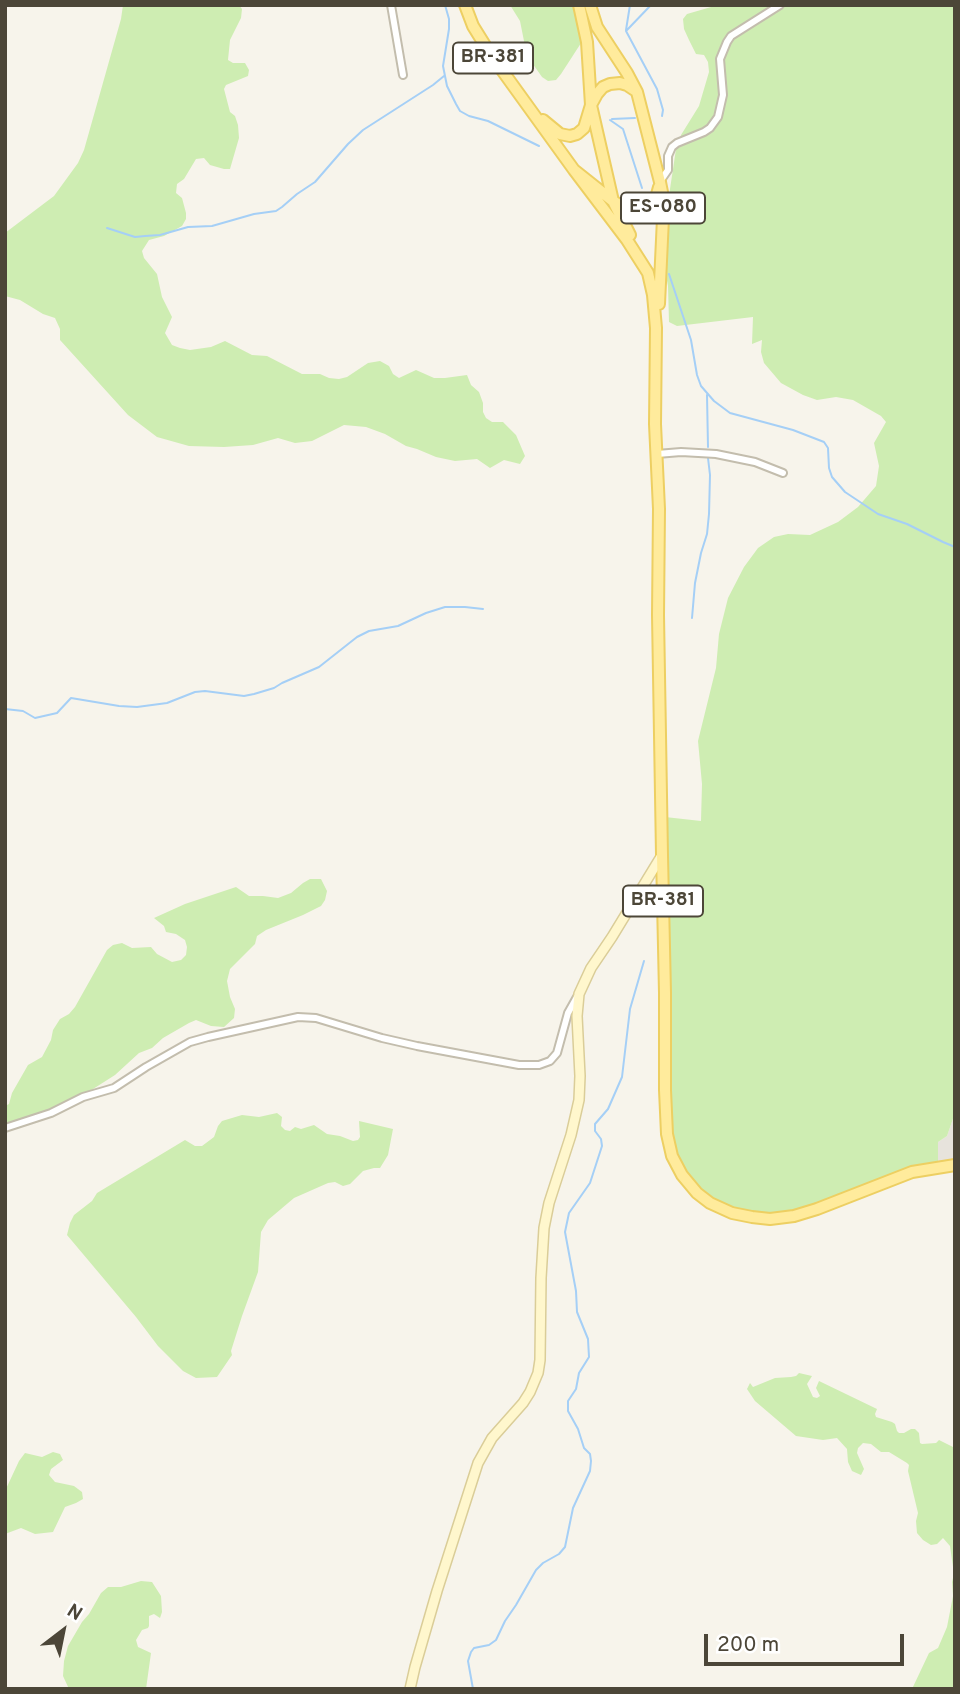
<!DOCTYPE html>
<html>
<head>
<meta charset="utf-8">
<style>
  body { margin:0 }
  #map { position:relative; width:960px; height:1694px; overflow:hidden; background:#f7f4eb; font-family:Overpass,sans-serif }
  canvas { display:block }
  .frame { position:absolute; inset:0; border:7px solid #4c4638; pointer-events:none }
  .north { position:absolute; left:28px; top:1596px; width:70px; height:70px; -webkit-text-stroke:5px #fff; paint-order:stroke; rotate:32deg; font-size:19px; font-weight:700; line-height:28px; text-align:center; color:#4c4638 }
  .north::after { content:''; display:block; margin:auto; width:24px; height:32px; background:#4c4638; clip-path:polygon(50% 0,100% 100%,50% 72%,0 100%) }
  .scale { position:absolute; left:704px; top:1634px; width:200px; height:32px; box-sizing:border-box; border:4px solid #4c4638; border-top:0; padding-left:9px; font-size:21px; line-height:24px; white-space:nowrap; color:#4c4638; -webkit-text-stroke:5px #fff; paint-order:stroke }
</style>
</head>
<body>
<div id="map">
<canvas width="960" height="1694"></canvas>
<div class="frame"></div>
<div class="north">N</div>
<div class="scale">200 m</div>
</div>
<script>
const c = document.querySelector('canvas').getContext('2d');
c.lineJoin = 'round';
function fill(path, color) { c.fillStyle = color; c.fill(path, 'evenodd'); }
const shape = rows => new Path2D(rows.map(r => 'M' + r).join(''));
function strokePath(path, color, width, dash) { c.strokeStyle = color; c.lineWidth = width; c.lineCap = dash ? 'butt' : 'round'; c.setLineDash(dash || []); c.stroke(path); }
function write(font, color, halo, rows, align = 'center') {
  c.font = font + ' Overpass,sans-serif'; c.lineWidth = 6; c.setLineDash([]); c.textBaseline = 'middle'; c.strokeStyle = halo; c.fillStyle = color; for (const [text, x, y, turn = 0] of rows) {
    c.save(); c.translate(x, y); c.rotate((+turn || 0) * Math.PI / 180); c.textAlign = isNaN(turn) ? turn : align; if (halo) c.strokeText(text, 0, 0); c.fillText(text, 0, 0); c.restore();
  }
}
fill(shape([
  [955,1113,955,1160,938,1163,938,1142,947,1136]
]), '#e7e3dc');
fill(shape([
  [123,5,239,5,242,9,241,18,230,40,228,60,233,63,245,63,249,70,248,76,226,85,224,89,230,112,235,116,238,125,239,138,230,169,224,169,210,165,204,158,196,159,184,179,177,184,176,193,182,198,186,213,186,219,182,226,164,236,149,240,142,251,144,258,157,274,162,297,172,317,165,333,172,345,180,348,190,350,211,347,225,341,252,355,267,356,302,374,320,374,329,378,339,379,347,377,368,363,380,361,389,366,393,374,399,378,416,370,434,378,445,378,467,375,471,385,479,392,483,403,483,412,486,418,492,422,503,422,516,435,525,456,520,464,504,460,490,468,477,459,455,461,436,457,417,449,406,446,385,434,366,427,344,425,312,441,295,443,278,438,253,445,224,447,189,446,157,437,128,415,60,340,60,329,55,318,43,314,20,300,5,296,5,233,54,196,78,163,84,150,121,19],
  [510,5,577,5,583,40,561,74,556,80,548,81,542,77,530,60,526,51,520,21],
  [718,5,955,5,955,1113,947,1136,938,1142,938,1163,818,1205,771,1216,730,1211,689,1183,670,1140,665,817,701,821,702,784,698,741,716,668,719,634,728,598,744,567,758,548,774,537,788,534,810,535,838,522,858,507,876,486,879,466,874,443,886,422,881,416,853,400,836,397,817,400,803,395,781,383,764,363,761,352,762,340,752,344,753,317,677,326,669,322,668,286,663,260,667,209,676,149,681,135,699,106,709,72,708,62,704,55,696,54,689,40,684,29,683,19,687,14],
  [310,879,321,879,327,891,325,900,321,906,303,915,266,930,257,936,255,944,230,969,227,981,230,997,235,1009,234,1018,224,1027,211,1026,196,1020,189,1023,163,1038,152,1048,139,1053,115,1075,82,1096,40,1117,5,1125,5,1106,9,1104,12,1093,28,1065,42,1057,51,1040,53,1030,60,1019,69,1014,75,1007,107,950,113,945,122,943,132,948,151,947,157,954,172,962,181,960,186,955,187,947,185,940,176,934,166,932,164,926,154,918,185,904,236,887,249,896,263,896,278,898,291,893,303,883],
  [277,1113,282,1117,281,1126,285,1130,290,1131,295,1127,301,1129,314,1125,327,1134,340,1136,353,1141,358,1140,360,1137,359,1121,393,1129,388,1155,380,1168,374,1168,363,1171,350,1184,343,1186,335,1182,328,1183,294,1198,268,1220,261,1232,258,1272,242,1316,231,1351,232,1355,217,1377,196,1378,183,1371,158,1346,136,1317,67,1235,70,1223,74,1215,92,1201,97,1193,185,1140,195,1146,202,1146,214,1137,218,1126,222,1121,242,1115,259,1117],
  [799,1373,812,1376,807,1384,813,1397,817,1398,820,1396,816,1388,819,1381,877,1409,875,1414,876,1417,892,1422,895,1424,897,1431,899,1433,904,1433,911,1429,915,1429,919,1433,920,1443,922,1444,936,1443,939,1440,955,1448,955,1689,912,1689,929,1653,938,1648,947,1627,953,1596,952,1582,954,1574,950,1546,943,1538,937,1544,931,1545,923,1540,917,1533,916,1521,918,1513,908,1471,909,1465,907,1463,889,1452,881,1452,871,1444,863,1443,858,1448,857,1453,864,1469,861,1475,852,1471,848,1462,847,1449,837,1438,823,1440,796,1436,755,1401,747,1389,750,1383,753,1387,775,1378,791,1377,796,1376],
  [53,1452,60,1454,63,1460,51,1469,49,1475,55,1482,74,1486,82,1492,83,1499,76,1503,65,1507,53,1532,35,1534,21,1528,5,1534,5,1491,19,1461,25,1453,42,1457],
  [141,1581,152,1582,161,1596,162,1612,160,1618,154,1614,149,1616,149,1626,148,1628,142,1630,136,1640,138,1647,151,1653,146,1689,69,1689,63,1676,64,1661,68,1646,82,1622,89,1614,101,1593,108,1587,121,1587]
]), '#ceedb2');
strokePath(shape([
  [445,5,449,19,449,29,443,66,447,86,456,104,460,111,469,116,488,121,539,146],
  [626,30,630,5],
  [627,30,651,5],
  [626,31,657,89,663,110,662,116],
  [612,119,635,118],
  [610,120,623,129,642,188],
  [107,228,135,237,145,236,160,235,188,227,212,226,254,214,276,211,282,207,297,194,315,182,348,144,363,130,433,85,444,76],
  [669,274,691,340,697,375,701,386,714,401,730,413,793,430,824,442,828,448,829,468,832,477,845,492,878,514,907,524,943,542,955,547],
  [707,395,708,447],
  [692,618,695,583,701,553,707,534,709,514,710,475,708,458],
  [5,709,23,711,35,718,57,713,71,698,119,706,137,707,167,703,195,692,205,691,244,696,254,694,274,688,282,683,319,667,357,637,369,631,398,626,426,613,445,607,465,607,483,609],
  [5,1148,6,1148],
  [473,1689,468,1661,471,1652,474,1648,489,1645,496,1640,505,1621,516,1605,536,1570,543,1563,559,1554,565,1547,573,1508,590,1471,591,1461,590,1454,584,1448,578,1429,568,1411,568,1401,576,1389,579,1373,589,1357,588,1339,577,1312,576,1291,565,1232,569,1213,590,1183,602,1146,601,1139,595,1131,595,1124,608,1109,622,1077,630,1009,644,961]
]), '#a5cff6', 2);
const street = shape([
  [391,5,403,75],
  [661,180,668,170,668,156,672,147,677,143,704,132,710,128,718,117,723,95,720,59,727,42,731,36,780,5],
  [657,454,681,452,716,454,755,462,783,473],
  [5,1128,51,1113,83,1097,114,1088,146,1067,190,1042,208,1037,298,1017,316,1018,382,1038,417,1046,519,1065,539,1065,550,1061,557,1053,568,1013,577,997]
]);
const secondary = shape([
  [410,1689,415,1667,437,1591,478,1463,492,1438,523,1403,530,1392,538,1373,540,1360,541,1278,544,1228,549,1203,571,1135,579,1100,580,1076,577,1016,579,994,591,968,612,937,662,855]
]);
const primary = shape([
  [465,5,473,26,491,55,574,170,613,201,623,207,633,209,643,208,651,204,656,198,659,187],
  [579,5,587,42,591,105,613,201,630,235],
  [590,5,597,27,627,73,637,92,660,182,663,197,663,218,659,304],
  [543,120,560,134,570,136,577,134,584,128,591,105,597,94,603,87,610,84,620,83,627,85,636,91],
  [574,170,627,240,648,273,653,295,656,328,655,424,659,509,658,615,662,855,665,993,665,1090,667,1134,672,1156,682,1175,697,1193,710,1203,732,1213,752,1217,770,1219,794,1216,817,1209,912,1172,955,1165]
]);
strokePath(street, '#c3bdad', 10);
strokePath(secondary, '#dacd98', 12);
strokePath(primary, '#edcf62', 14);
strokePath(street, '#fff', 6);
strokePath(secondary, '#fff7cd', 9);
strokePath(primary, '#ffeb9c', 10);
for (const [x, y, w] of [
  [493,58,80],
  [663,208,84],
  [663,901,80]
]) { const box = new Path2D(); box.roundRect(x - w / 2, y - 15.5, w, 31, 5); c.fillStyle = '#fff'; c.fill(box); strokePath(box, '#4c4638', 2); }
write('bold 19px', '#4c4638', null, [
  ["BR-381",493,58],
  ["ES-080",663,208],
  ["BR-381",663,901]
]);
</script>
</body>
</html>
